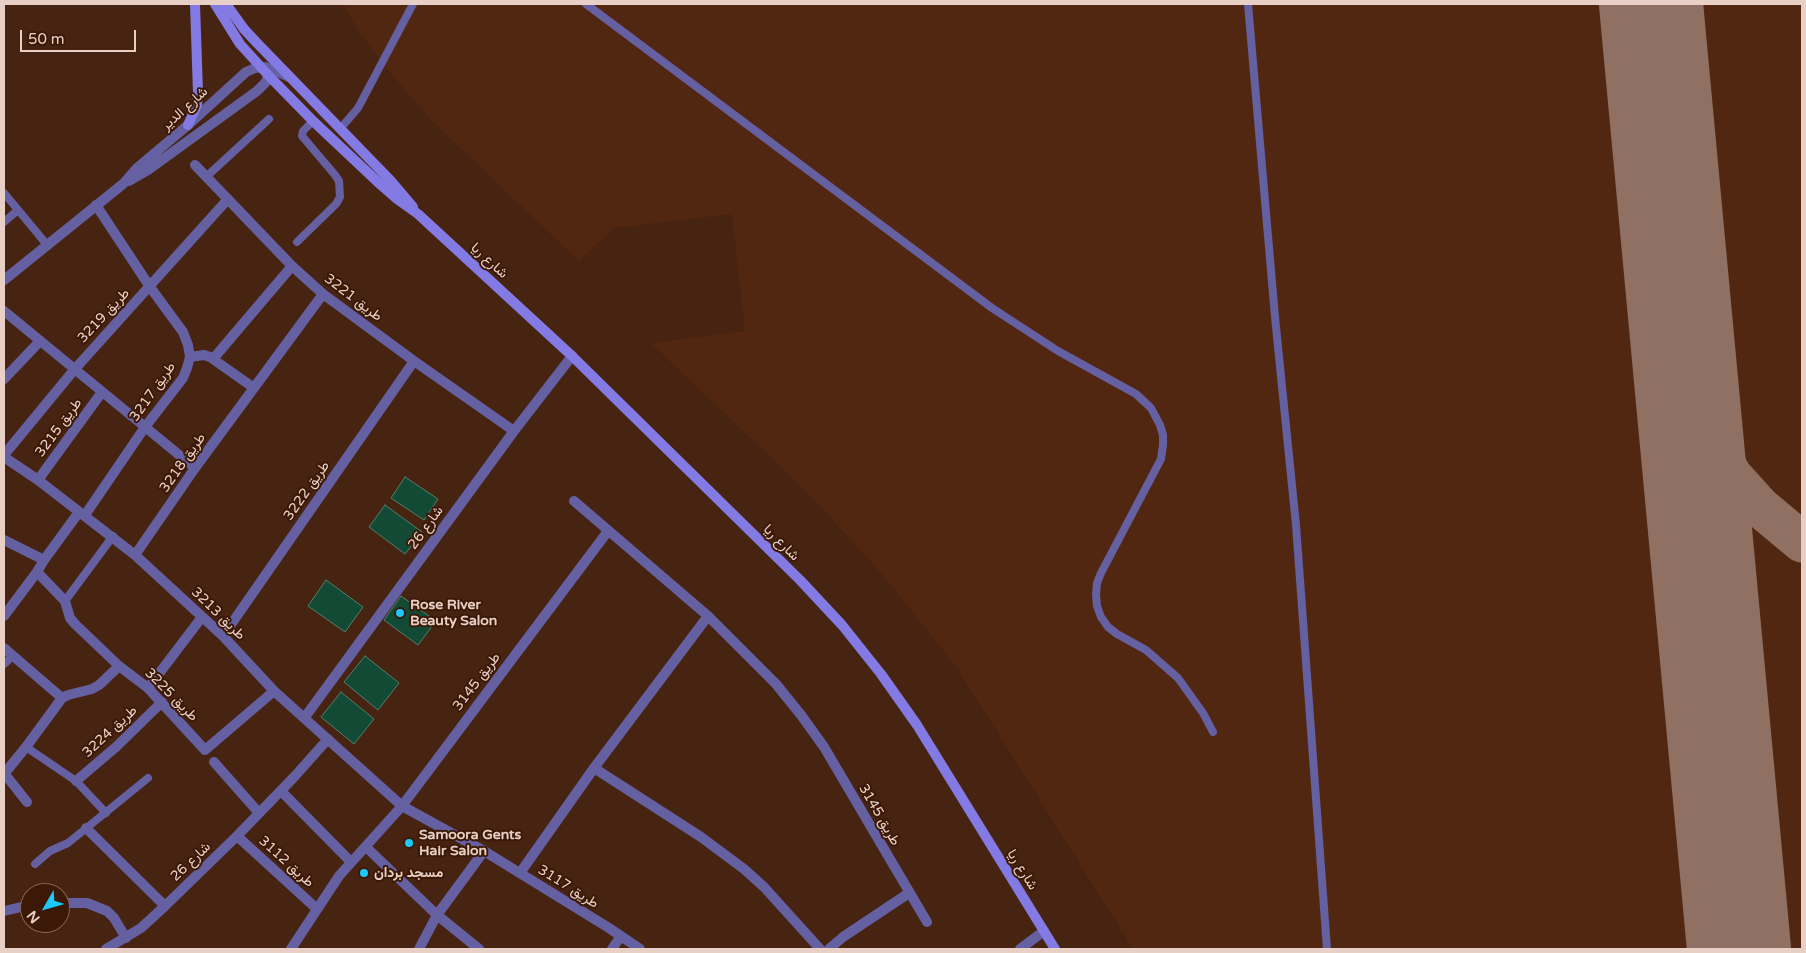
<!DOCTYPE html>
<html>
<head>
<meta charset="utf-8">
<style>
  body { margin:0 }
  #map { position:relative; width:1806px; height:953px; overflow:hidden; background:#472312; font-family:"Varela Round",sans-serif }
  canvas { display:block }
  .frame { position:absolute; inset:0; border:5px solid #e9d0c6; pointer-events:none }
  .north { position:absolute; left:20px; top:883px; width:50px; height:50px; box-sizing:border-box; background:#3c1907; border:1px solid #816253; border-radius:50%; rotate:232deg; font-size:14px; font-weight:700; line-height:20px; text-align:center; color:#e9d0c6 }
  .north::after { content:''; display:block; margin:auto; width:18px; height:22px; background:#1acafc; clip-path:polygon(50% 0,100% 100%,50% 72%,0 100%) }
  .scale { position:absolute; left:20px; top:30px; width:116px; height:22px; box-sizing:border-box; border:2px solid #e9d0c6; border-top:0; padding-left:6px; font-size:15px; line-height:18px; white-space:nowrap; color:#e9d0c6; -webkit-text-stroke:4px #3c1907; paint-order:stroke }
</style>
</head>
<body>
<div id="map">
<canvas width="1806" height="953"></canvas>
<div class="frame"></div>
<div class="north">N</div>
<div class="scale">50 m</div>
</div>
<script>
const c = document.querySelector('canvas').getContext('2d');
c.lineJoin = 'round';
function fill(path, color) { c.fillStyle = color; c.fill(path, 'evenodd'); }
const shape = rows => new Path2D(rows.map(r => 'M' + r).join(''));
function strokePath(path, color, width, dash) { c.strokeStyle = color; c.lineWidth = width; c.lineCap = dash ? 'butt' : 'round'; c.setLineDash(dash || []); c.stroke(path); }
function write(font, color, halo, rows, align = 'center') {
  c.font = font + ' "Varela Round",Vazirmatn,sans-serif'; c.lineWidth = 4; c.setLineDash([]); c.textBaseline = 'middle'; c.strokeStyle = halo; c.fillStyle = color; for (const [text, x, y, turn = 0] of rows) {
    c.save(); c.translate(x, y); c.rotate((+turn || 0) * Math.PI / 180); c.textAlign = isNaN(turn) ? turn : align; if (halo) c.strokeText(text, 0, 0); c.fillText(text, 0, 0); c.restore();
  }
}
fill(shape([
  [343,4,1802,4,1802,949,1133,949,956,666,875,566,804,489,651,343,745,331,732,214,614,228,579,261,431,120,382,63,356,27]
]), '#522712');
strokePath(shape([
  [1686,374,1701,417,1715,448,1732,476,1760,507,1802,542]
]), '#8f7062', 41);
strokePath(shape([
  [1651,4,1739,949]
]), '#8f7062', 104);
const building = shape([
  [405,477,438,499,424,520,391,498,405,477],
  [385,505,422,532,405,554,369,527,385,505],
  [326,580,363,607,345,632,308,606,326,580],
  [401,596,436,621,418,645,384,620,401,596],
  [365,656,399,683,378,710,344,682,365,656],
  [341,692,374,719,354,744,321,717,341,692]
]);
fill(building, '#124a36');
strokePath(building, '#52816c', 1);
strokePath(shape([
  [586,4,992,308,1058,351,1136,394,1151,408,1160,425,1163,435,1163,445,1161,459,1101,573,1097,583,1096,595,1097,606,1101,617,1108,627,1117,634,1146,650,1178,678,1203,713,1213,732],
  [1248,4,1275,317,1296,525,1327,949],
  [340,129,358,108,413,4],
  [206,177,269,119],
  [4,193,48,246],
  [4,222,18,210],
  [297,242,336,204,340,197,339,181,335,175,302,136,303,131,313,121],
  [65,601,113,536],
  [4,664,13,656],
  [26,747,76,781,106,813],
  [35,864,50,851,68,843,148,778]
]), '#6460a2', 8);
strokePath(shape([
  [195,165,292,266,323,294,414,361,514,431],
  [129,181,148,170,257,91,266,82,270,69],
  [4,280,123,184,137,168,188,125,246,72,255,68,266,67,289,77],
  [4,311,195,468],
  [190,357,204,355,210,357,254,388],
  [213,359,292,266],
  [4,379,40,341],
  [4,455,74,370,228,199],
  [4,457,38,480,135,555,223,636,274,691,402,806,484,851,609,928,640,949],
  [38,480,102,392],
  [574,501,708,616,776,684,801,715,824,747,927,922],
  [85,515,145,427,183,378,187,368,190,357,188,345,183,332,150,287,96,205],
  [4,540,44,560],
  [135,555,195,468,323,294],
  [37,572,65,601,70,618,75,624,119,666,148,688,205,750,274,691],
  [4,616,37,572,44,560,79,512],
  [223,636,414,361],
  [4,648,62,698],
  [148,688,202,617],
  [305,717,514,431,572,356],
  [214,762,259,813],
  [594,768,701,837,744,869,764,887,820,949],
  [4,773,27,802],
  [4,774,26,747,62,698,68,695,92,689,99,685,119,666],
  [76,781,116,747,162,702],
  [281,791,351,862],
  [86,828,165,906],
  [237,836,317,909],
  [366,847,437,915,479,949],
  [520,873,594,768,708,616],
  [60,903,87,903,107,911,114,918,126,938],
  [4,911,30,905],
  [106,949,141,928,165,906,237,836,295,776,328,739],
  [291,949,339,876,402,806,608,531],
  [419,949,437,915,484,851],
  [612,949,621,936],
  [829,949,843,937,909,893],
  [1020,949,1044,931]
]), '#6460a2', 10);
strokePath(shape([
  [215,4,240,44,269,76,313,121,381,185,397,199,418,214,572,356,800,580,842,625,881,674,917,725,1055,949],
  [226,4,244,29,257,43,391,181,413,207],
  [188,125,197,105,198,93,195,4]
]), '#837ae4', 10);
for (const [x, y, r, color] of [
  [400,613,5,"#1acafc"],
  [409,843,5,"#1acafc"],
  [364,873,5,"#1acafc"]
]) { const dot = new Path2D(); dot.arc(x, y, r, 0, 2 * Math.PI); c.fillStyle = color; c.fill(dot); strokePath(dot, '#3c1907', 2); }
write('14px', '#e9d0c6', '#3c1907', [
  ["شارع الدير",185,109,-42],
  ["شارع ريا",489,261,43],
  ["طريق 3221",353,298,37],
  ["طريق 3219",104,316,-47],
  ["طريق 3217",153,392,-55],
  ["طريق 3215",59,428,-54],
  ["طريق 3218",183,463,-55],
  ["طريق 3222",307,491,-55],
  ["شارع 26",426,528,-54],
  ["شارع ريا",781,543,45],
  ["طريق 3213",218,614,44],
  ["طريق 3145",477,682,-53],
  ["طريق 3225",171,695,45],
  ["طريق 3224",110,732,-43],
  ["طريق 3145",879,815,60],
  ["شارع 26",191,862,-44],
  ["طريق 3112",286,862,42],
  ["شارع ريا",1022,870,58],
  ["طريق 3117",568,887,32]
]);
write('bold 14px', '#e9d0c6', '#3c1907', [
  ["Rose River",410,605],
  ["Beauty Salon",410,621],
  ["Samoora Gents",419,835],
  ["Hair Salon",419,851],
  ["مسجد بردان",374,873]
], 'left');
</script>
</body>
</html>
